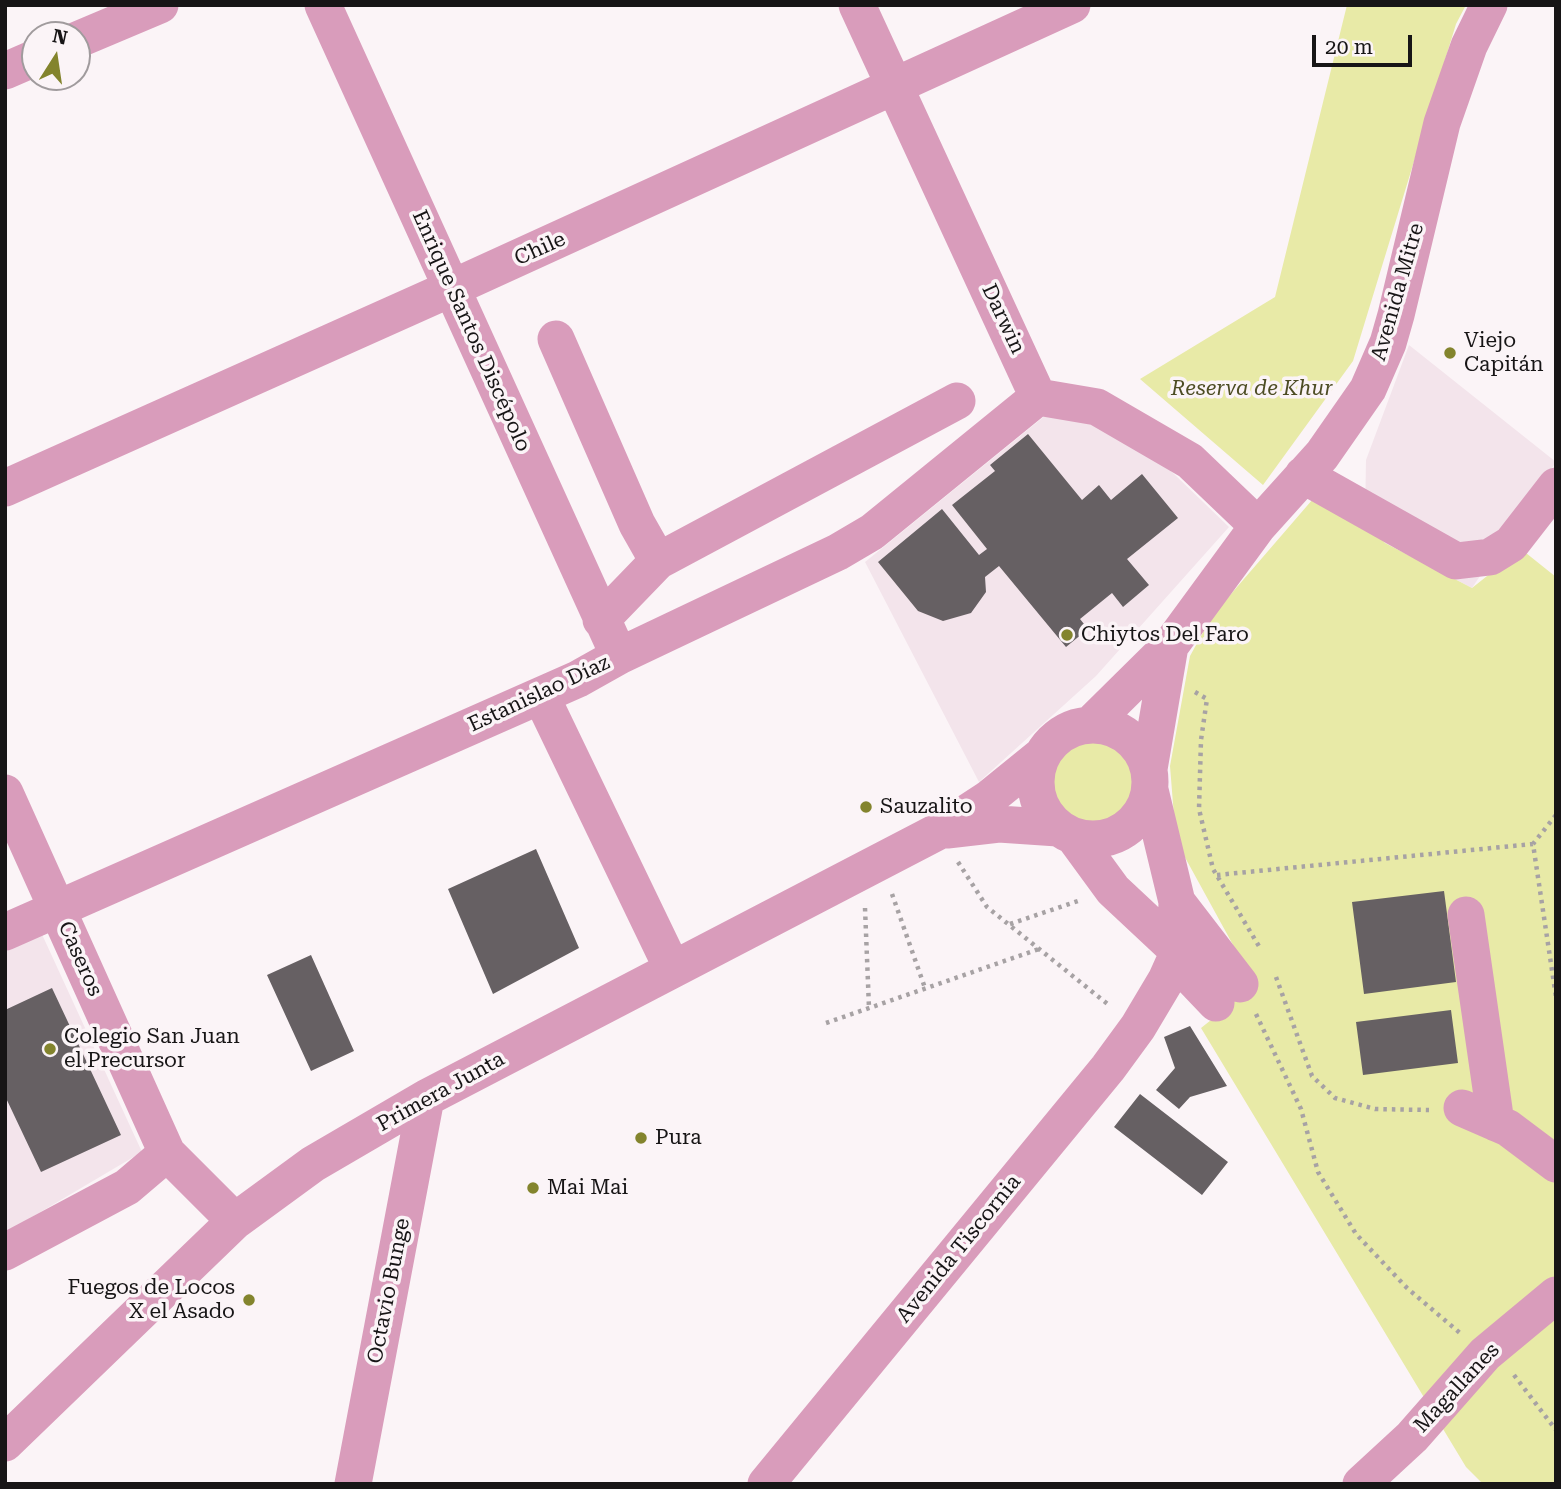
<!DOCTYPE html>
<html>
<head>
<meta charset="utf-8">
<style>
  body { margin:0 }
  #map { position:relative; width:1561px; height:1489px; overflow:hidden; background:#fbf4f7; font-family:"Roboto Serif",serif }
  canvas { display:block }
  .frame { position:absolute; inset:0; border:7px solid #171516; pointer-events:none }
  .north { position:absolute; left:21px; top:21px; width:70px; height:70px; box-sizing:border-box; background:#fbf4f7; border:2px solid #a09b9d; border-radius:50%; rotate:12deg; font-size:19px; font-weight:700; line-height:28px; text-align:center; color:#171516 }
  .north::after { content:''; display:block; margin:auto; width:24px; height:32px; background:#83842d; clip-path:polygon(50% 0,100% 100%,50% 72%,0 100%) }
  .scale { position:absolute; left:1312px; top:35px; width:100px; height:32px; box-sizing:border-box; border:4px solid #171516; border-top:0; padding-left:9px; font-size:21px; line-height:24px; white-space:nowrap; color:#171516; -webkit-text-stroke:5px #fbf4f7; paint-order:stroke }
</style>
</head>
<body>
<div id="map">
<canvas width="1561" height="1489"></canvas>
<div class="frame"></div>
<div class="north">N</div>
<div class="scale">20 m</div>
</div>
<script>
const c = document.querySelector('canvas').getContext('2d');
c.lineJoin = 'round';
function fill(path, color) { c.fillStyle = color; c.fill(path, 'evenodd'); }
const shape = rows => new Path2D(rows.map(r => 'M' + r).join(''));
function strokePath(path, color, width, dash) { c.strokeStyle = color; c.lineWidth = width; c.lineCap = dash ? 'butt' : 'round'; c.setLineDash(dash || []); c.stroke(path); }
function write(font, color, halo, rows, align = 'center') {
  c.font = font + ' "Roboto Serif",serif'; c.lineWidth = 7; c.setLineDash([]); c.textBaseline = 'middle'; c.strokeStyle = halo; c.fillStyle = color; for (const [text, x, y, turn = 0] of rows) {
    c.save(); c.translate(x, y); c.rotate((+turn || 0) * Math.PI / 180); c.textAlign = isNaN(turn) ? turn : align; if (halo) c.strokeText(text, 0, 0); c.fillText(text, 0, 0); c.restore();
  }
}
fill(shape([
  [1409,345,1556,462,1472,588,1385,543,1365,518,1366,460],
  [1057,406,1144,445,1229,527,1096,676,979,782,865,562],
  [40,930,142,1152,5,1233,5,946]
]), '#f3e4eb');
fill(shape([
  [1347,5,1466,5,1456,24,1353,361,1263,485,1140,379,1275,297],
  [1319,492,1365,518,1385,543,1472,588,1521,549,1556,577,1556,1484,1483,1484,1466,1467,1201,1028,1255,985,1176,841,1170,766,1190,656,1212,616],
  '1052 782a41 41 0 1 1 82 0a41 41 0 1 1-82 0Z'
]), '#e8eaa7');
fill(shape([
  [1028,434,1082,500,1099,485,1111,500,1142,474,1178,518,1127,559,1149,585,1123,607,1112,593,1080,619,1088,629,1066,647,999,566,985,577,986,592,971,613,943,621,918,611,878,562,942,509,979,555,987,549,952,505,995,471,990,465],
  [536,849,579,948,493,994,448,889],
  [1444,891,1456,982,1364,994,1352,902],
  [311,955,354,1051,311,1071,267,975],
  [52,988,121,1135,41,1172,5,1096,5,1010],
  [1451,1010,1458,1063,1363,1075,1356,1022],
  [1190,1026,1227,1086,1190,1097,1179,1109,1156,1090,1175,1068,1164,1037],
  [1140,1094,1228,1162,1202,1195,1114,1127]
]), '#666063');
strokePath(shape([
  [1195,692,1207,699,1201,740,1199,809,1213,869,1260,948],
  [1556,815,1533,844,1556,997],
  [958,862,987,907,1110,1006],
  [1217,875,1533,844],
  [892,894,925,988],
  [865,908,869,1008],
  [1010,924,1078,901],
  [1276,977,1312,1076,1335,1098,1375,1109,1429,1110],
  [1256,1014,1301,1109,1318,1172,1356,1234,1407,1288,1460,1333],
  [826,1023,1039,949],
  [1514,1375,1556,1430]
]), '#a7a2a4', 4.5, [3.5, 5]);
strokePath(shape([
  [323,5,619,656],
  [857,5,1038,397,1097,407,1190,461,1258,526],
  [77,40,160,5],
  [5,71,35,58],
  [556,339,637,524,658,561,601,620],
  [1303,475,1456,561,1490,557,1511,544,1556,486],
  [5,488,452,288,1072,5],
  [658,561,957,401],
  [541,696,672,968],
  '1036 782a57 57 0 1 1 114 0a57 57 0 1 1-114 0Z',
  [1090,725,1170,646,1258,526,1322,455,1368,389,1388,343,1396,315,1442,123,1469,46,1489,5],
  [1149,769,1170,646],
  [5,793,167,1153,235,1221],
  [947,830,999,824,1058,828],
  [1075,838,1113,890,1175,948],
  [1177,902,1240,984],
  [1466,915,1496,1123],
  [5,932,578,679,619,656,838,552,872,532,1038,397],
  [1175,960,1216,1003],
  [1462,1108,1508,1128,1556,1164],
  [5,1252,127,1187,167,1153],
  [5,1443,235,1221,313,1164,426,1098,939,831,988,799,1041,756],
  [353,1484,426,1098],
  [766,1484,1108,1068,1138,1027,1166,980,1175,960,1177,902,1150,790],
  [1361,1484,1412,1437,1485,1354,1556,1295]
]), '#d99cbb', 37);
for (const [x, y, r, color] of [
  [1450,353,7,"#83842d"],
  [1067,635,7,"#83842d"],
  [866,807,7,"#83842d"],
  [50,1049,7,"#83842d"],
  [641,1138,7,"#83842d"],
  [533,1188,7,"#83842d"],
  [249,1300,7,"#83842d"]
]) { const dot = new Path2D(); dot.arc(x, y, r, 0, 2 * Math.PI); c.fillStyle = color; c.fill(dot); strokePath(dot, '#fbf4f7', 2.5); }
write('21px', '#171516', '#fbf4f7', [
  ["Chile",540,249,-24],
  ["Avenida Mitre",1398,292,-74],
  ["Darwin",1003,319,65],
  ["Enrique Santos Discépolo",471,331,66],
  ["Estanislao Díaz",539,694,-25],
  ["Caseros",80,959,66],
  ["Primera Junta",441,1092,-29],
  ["Avenida Tiscornia",959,1249,-51],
  ["Octavio Bunge",389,1291,-79],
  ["Magallanes",1457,1388,-47]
]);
write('21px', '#171516', '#fbf4f7', [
  ["Viejo",1464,341],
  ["Capitán",1464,365],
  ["Chiytos Del Faro",1081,635],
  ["Sauzalito",880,807],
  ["Colegio San Juan",64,1037],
  ["el Precursor",64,1061],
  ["Pura",655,1138],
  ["Mai Mai",547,1188],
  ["Fuegos de Locos",235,1288,"right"],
  ["X el Asado",235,1312,"right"]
], 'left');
write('italic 21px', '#4d4d24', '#fbf4f7', [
  ["Reserva de Khur",1252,389]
]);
</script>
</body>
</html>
